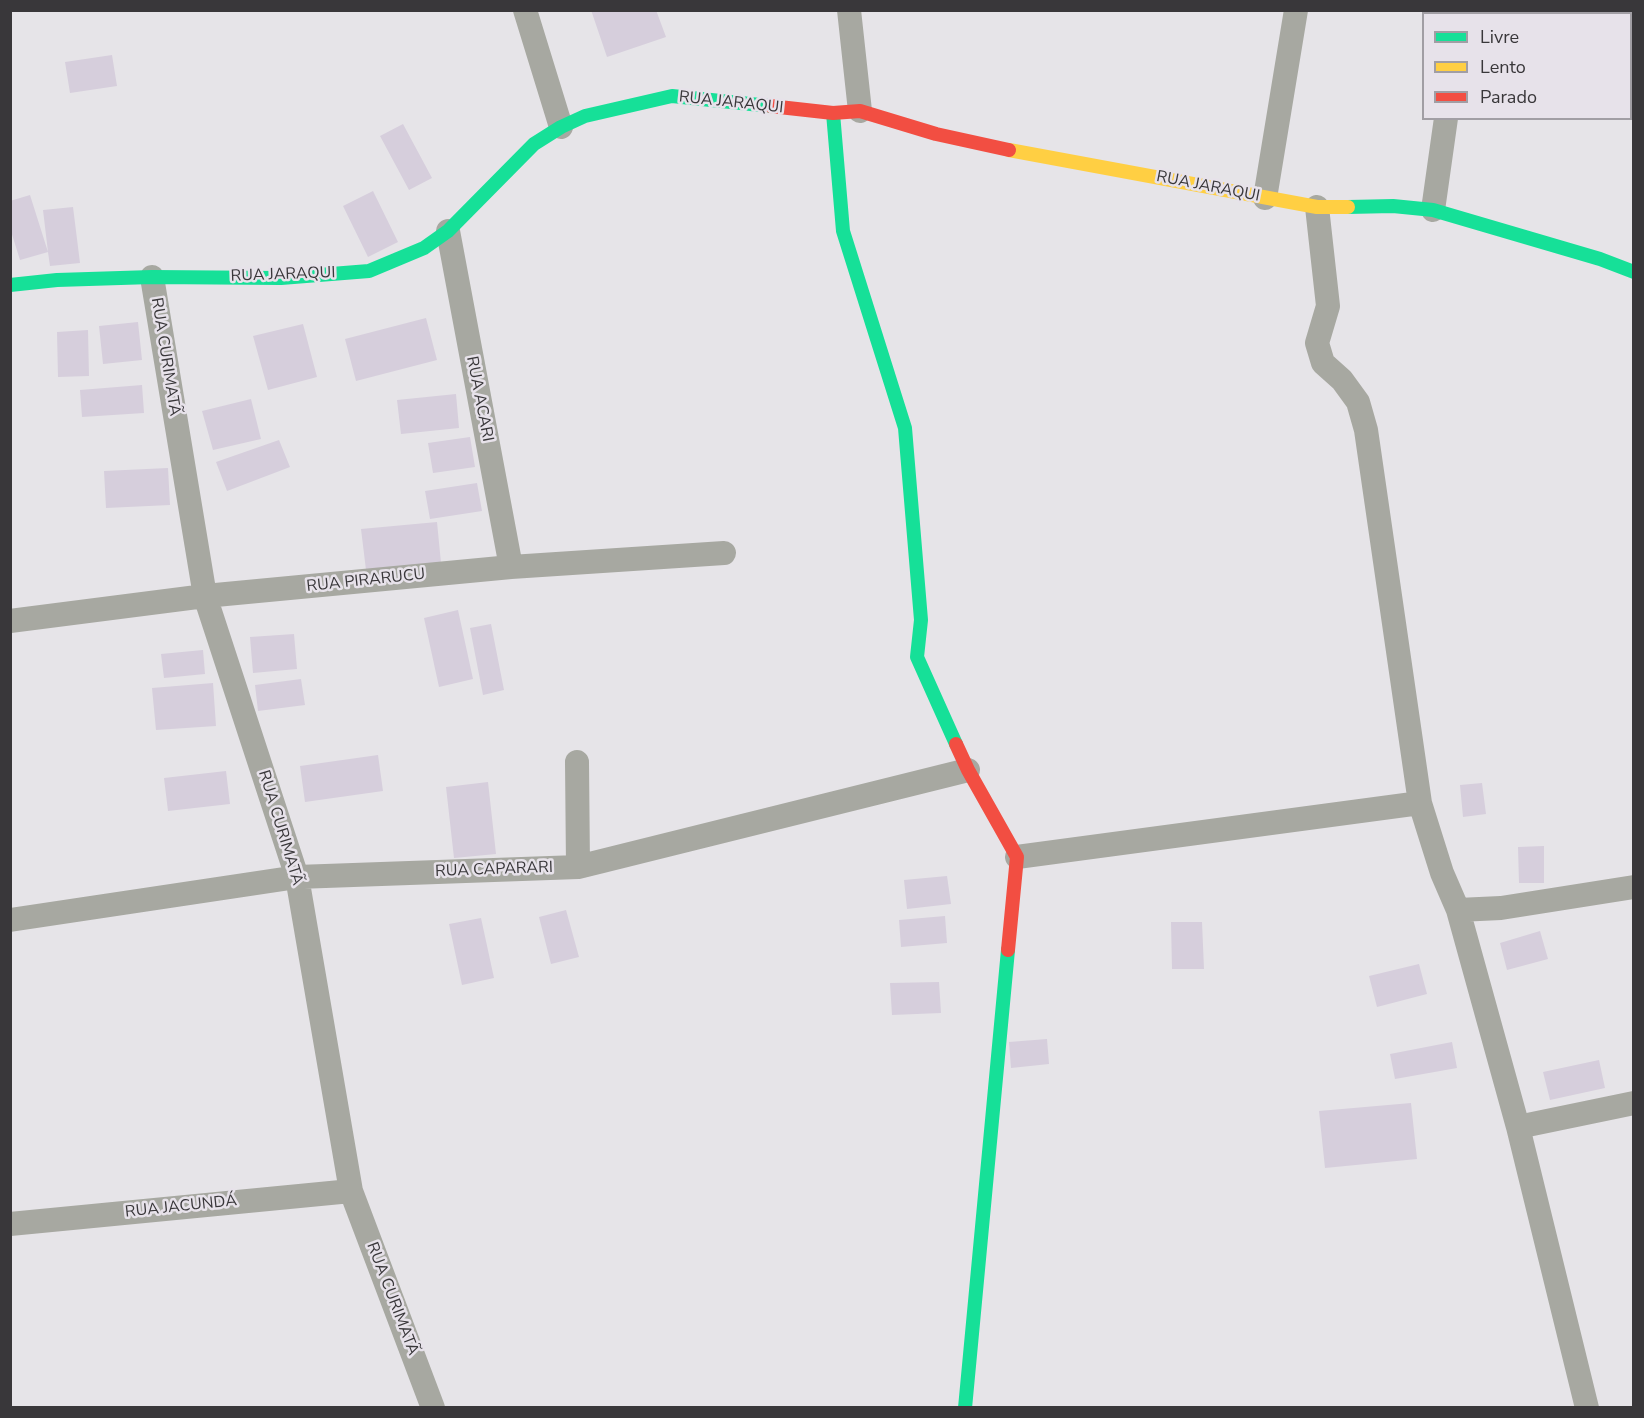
<!DOCTYPE html>
<html>
<head>
<meta charset="utf-8">
<style>
  body { margin:0 }
  #map { position:relative; width:1644px; height:1418px; overflow:hidden; background:#e6e4e8; font-family:"Nunito Sans",sans-serif }
  canvas { display:block }
  .frame { position:absolute; inset:0; border:12px solid #39373a; pointer-events:none }
  .legend { position:absolute; left:1422px; top:12px; width:210px; height:108px; box-sizing:border-box; background:#e7e2ea; border:2px solid #a19ea4; margin:0; padding:8px 10px; list-style:none; font-size:18px; color:#39373a }
  .legend li { display:flex; align-items:center; gap:12px; height:30px }
  .legend b { width:30px; border:2px solid #a19ea4 }
</style>
</head>
<body>
<div id="map">
<canvas width="1644" height="1418"></canvas>
<div class="frame"></div>
<ul class="legend">
<li><b style="height:8px;background:#16e098"></b>Livre</li>
<li><b style="height:8px;background:#ffcf43"></b>Lento</li>
<li><b style="height:8px;background:#f24e42"></b>Parado</li>
</ul>
</div>
<script>
const c = document.querySelector('canvas').getContext('2d');
c.lineJoin = 'round';
function fill(path, color) { c.fillStyle = color; c.fill(path, 'evenodd'); }
const shape = rows => new Path2D(rows.map(r => 'M' + r).join(''));
function strokePath(path, color, width, dash) { c.strokeStyle = color; c.lineWidth = width; c.lineCap = dash ? 'butt' : 'round'; c.setLineDash(dash || []); c.stroke(path); }
function write(font, color, halo, rows, align = 'center') {
  c.font = font + ' "Nunito Sans",sans-serif'; c.lineWidth = 5; c.setLineDash([]); c.textBaseline = 'middle'; c.strokeStyle = halo; c.fillStyle = color; for (const [text, x, y, turn = 0] of rows) {
    c.save(); c.translate(x, y); c.rotate((+turn || 0) * Math.PI / 180); c.textAlign = isNaN(turn) ? turn : align; if (halo) c.strokeText(text, 0, 0); c.fillText(text, 0, 0); c.restore();
  }
}
fill(shape([
  [591,10,656,10,666,37,607,57],
  [112,55,117,86,70,93,65,62],
  [403,124,432,178,409,190,380,136],
  [373,191,398,242,368,257,343,206],
  [30,195,48,252,43,210,73,207,80,263,50,266,48,252,20,260,10,228,10,201],
  [426,318,437,360,356,381,345,339],
  [138,322,142,360,103,364,99,326],
  [303,324,317,377,268,390,253,336],
  [88,330,89,376,58,377,57,332],
  [142,385,144,413,82,417,80,390],
  [456,394,459,428,401,434,397,400],
  [251,399,261,439,213,450,202,411],
  [470,437,475,467,433,473,428,443],
  [279,440,290,467,227,491,216,462],
  [168,468,170,505,106,508,104,471],
  [477,483,482,511,430,519,425,491],
  [437,522,441,563,366,570,361,529],
  [458,610,473,679,439,687,424,618],
  [491,624,504,690,483,695,470,628],
  [294,634,297,669,253,673,250,637],
  [203,650,205,674,164,678,161,654],
  [301,679,305,705,258,711,255,685],
  [213,683,216,726,156,730,152,688],
  [378,755,383,791,305,802,300,766],
  [226,771,230,804,168,811,164,778],
  [488,782,496,854,454,858,446,787],
  [1482,783,1486,814,1463,817,1460,785],
  [1544,846,1544,883,1519,883,1518,847],
  [947,876,951,904,907,909,904,880],
  [566,910,579,957,551,964,539,917],
  [945,916,947,943,901,947,899,920],
  [481,918,494,978,462,985,449,924],
  [1171,922,1202,922,1204,969,1172,969],
  [1540,931,1548,959,1507,970,1500,943],
  [1419,964,1427,994,1377,1007,1369,976],
  [939,982,941,1013,892,1015,890,983],
  [1047,1039,1049,1064,1011,1068,1009,1042],
  [1452,1042,1457,1068,1395,1079,1390,1054],
  [1599,1060,1605,1088,1550,1100,1543,1072],
  [1411,1103,1417,1159,1325,1168,1319,1111]
]), '#d6cedc');
strokePath(shape([
  [525,10,561,127],
  [849,10,860,111],
  [1461,14,1462,10],
  [1265,198,1296,10],
  [1317,207,1328,306,1317,343,1323,363,1342,380,1358,402,1366,430,1420,803,1442,873,1458,910,1518,1127,1587,1408],
  [1433,210,1446,118],
  [448,231,511,567],
  [152,277,205,596,297,877,351,1191,433,1408],
  [10,621,205,596,511,567,724,553],
  [577,762,578,867],
  [1017,857,1420,803],
  [1458,910,1501,908,1634,887],
  [10,920,297,877,578,867,968,770],
  [1518,1127,1634,1103],
  [10,1224,351,1191]
]), '#a7a8a1', 24);
strokePath(shape([
  [833,113,843,231,905,428,921,620,917,657,956,744],
  [1348,207,1393,206,1433,210,1600,259,1634,272],
  [10,285,57,280,152,277,281,278,369,271,424,248,448,231,534,144,561,127,585,116,672,96,770,106],
  [965,1408,1008,950]
]), '#16e098', 14);
strokePath(shape([
  [1009,150,1317,207,1348,207]
]), '#ffcf43', 14);
strokePath(shape([
  [770,106,833,113,860,111,936,134,1009,150],
  [956,744,968,770,1017,857,1008,950]
]), '#f24e42', 14);
write('16px', '#39373a', '#e7e2ea', [
  ["RUA JARAQUI",731,103,6],
  ["RUA JARAQUI",1208,187,11],
  ["RUA JARAQUI",283,275,-2],
  ["RUA CURIMATÃ",165,357,81],
  ["RUA ACARI",479,399,79],
  ["RUA PIRARUCU",366,581,-6],
  ["RUA CURIMATÃ",280,828,73],
  ["RUA CAPARARI",494,870,-2],
  ["RUA JACUNDÁ",181,1207,-6],
  ["RUA CURIMATÃ",392,1299,69]
]);
</script>
</body>
</html>
